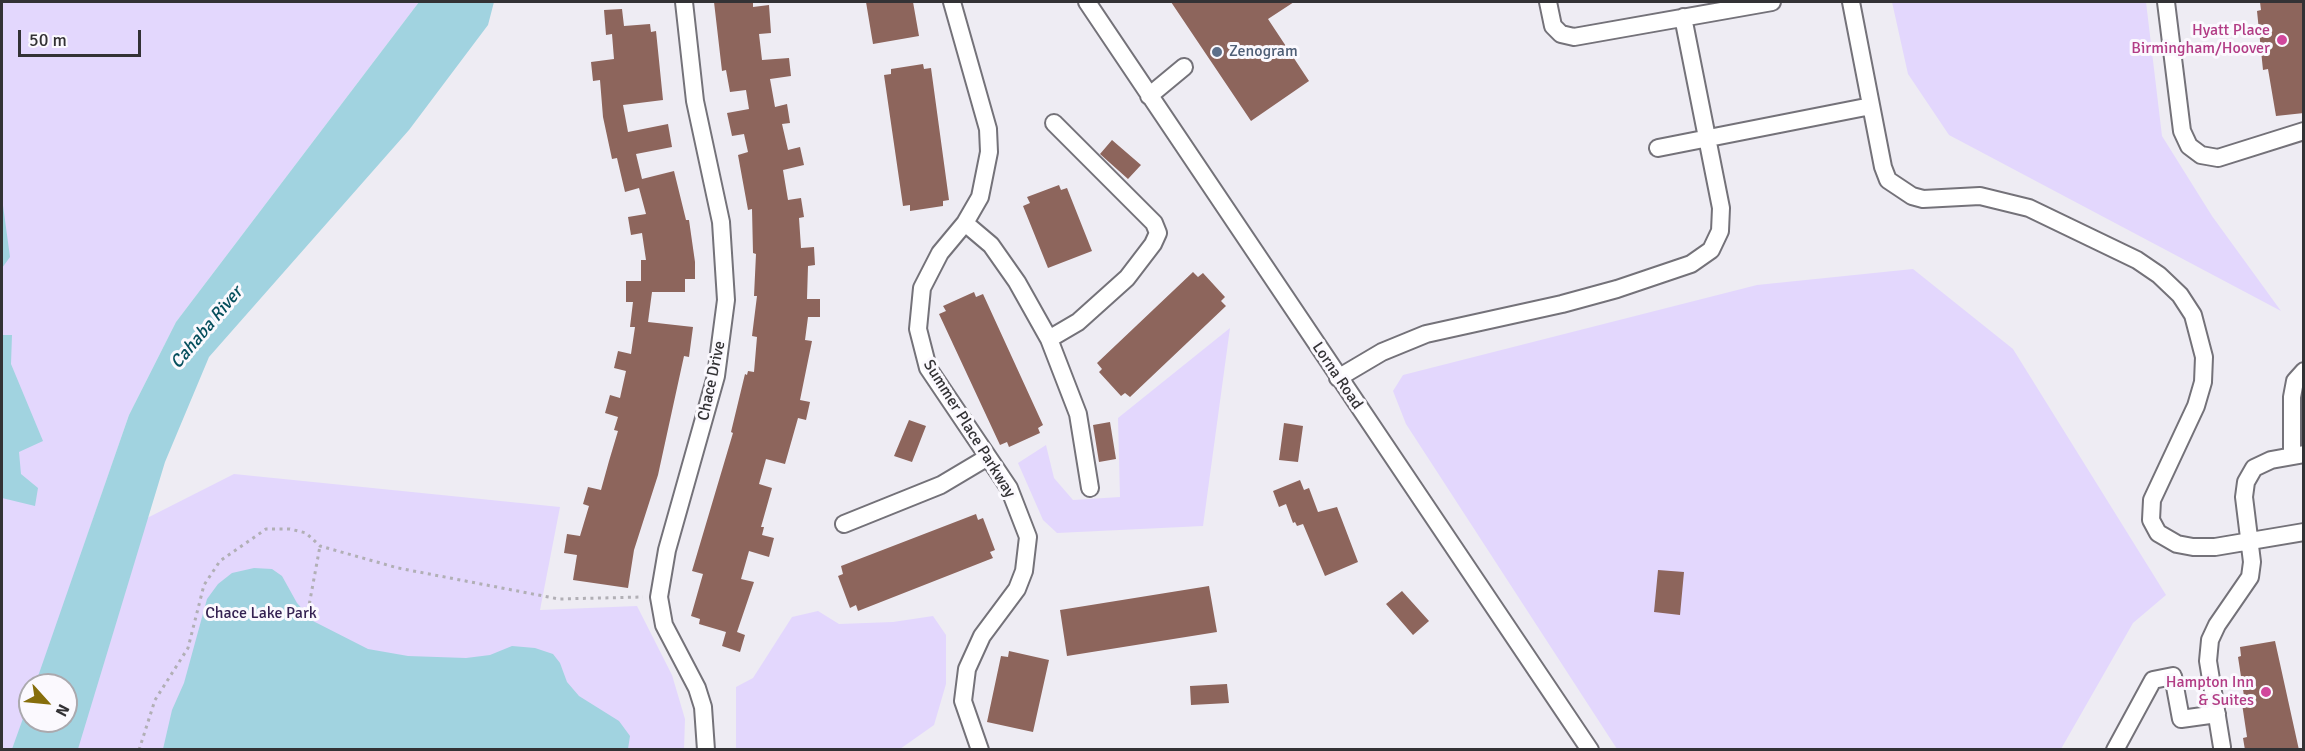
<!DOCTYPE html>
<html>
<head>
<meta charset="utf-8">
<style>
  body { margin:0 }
  #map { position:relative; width:2305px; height:751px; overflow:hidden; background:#eeecf3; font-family:Signika,sans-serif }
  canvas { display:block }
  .frame { position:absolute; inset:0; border:3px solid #333235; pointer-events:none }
  .north { position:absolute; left:18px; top:673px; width:60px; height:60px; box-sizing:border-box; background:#fbf9fe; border:2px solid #aba9ae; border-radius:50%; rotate:117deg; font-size:16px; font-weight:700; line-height:24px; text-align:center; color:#333235 }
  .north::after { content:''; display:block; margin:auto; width:21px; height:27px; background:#866e0c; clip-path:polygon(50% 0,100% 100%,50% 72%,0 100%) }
  .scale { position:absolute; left:18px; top:30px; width:123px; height:27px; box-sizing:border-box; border:3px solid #333235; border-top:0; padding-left:8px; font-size:18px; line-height:21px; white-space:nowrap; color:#333235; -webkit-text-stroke:4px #fbf9fe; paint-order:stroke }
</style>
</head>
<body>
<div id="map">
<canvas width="2305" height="751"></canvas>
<div class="frame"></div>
<div class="north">N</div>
<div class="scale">50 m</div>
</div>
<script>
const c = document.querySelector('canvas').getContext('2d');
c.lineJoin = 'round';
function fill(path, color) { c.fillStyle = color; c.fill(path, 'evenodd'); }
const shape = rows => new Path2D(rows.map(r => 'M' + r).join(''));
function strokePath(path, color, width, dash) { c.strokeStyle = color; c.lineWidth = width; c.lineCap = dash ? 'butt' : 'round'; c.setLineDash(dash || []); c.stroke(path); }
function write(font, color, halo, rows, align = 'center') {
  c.font = font + ' Signika,sans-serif'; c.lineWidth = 6; c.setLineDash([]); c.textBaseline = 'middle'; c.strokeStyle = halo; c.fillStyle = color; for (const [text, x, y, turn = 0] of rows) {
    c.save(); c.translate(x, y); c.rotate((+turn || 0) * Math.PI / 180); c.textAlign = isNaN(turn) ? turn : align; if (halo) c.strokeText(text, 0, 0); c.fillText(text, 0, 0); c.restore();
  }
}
fill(shape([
  [2,2,419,2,176,322,129,415,82,551,234,474,560,507,540,610,637,606,672,675,685,719,684,749,2,749],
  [30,685,66,685,66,721,30,721],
  [1892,2,2146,2,2162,136,2212,216,2281,311,1949,135,1908,74],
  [1913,269,2013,349,2166,595,2133,623,2061,749,1617,749,1406,424,1393,391,1403,375,1757,285],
  [1230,328,1203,526,1057,533,1043,520,1018,463,1046,445,1054,478,1073,500,1120,497,1118,418],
  [818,611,839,624,893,622,933,616,946,635,946,684,934,725,900,749,736,749,736,687,753,678,792,617]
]), '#e3d7fd');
fill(shape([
  [419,2,494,2,488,25,409,130,209,357,165,462,78,749,12,749,30,699,30,721,66,721,66,685,35,685,129,415,176,322],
  [2,198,10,257,2,268],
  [2,335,12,335,11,364,43,441,19,452,21,474,38,488,35,506,2,498],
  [254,568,272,569,282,576,297,603,313,621,368,649,408,656,466,658,490,655,512,646,535,648,553,654,560,663,567,682,579,696,619,721,630,736,628,749,163,749,172,710,184,683,207,599,218,584,232,573]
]), '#a1d3e0');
fill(shape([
  [714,2,753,2,753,7,769,5,771,33,759,34,762,60,789,58,791,76,770,79,775,107,787,104,790,123,782,124,788,150,800,147,804,165,783,170,788,200,801,198,804,217,799,218,801,248,814,247,815,265,808,266,807,299,820,299,820,317,808,317,805,340,812,341,800,400,810,402,806,420,798,418,785,464,766,459,759,484,772,488,761,527,764,527,762,535,774,538,769,557,749,551,741,579,754,582,737,632,745,635,740,652,722,646,726,632,699,624,700,619,691,616,703,574,692,571,733,433,731,432,745,374,747,375,748,371,754,372,757,337,752,336,757,296,754,296,756,254,753,253,752,209,748,210,738,155,748,152,744,134,732,136,727,113,749,109,746,90,730,92,726,70,722,71],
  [866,2,913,2,919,36,873,44],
  [1171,2,1294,2,1268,19,1309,81,1251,121],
  [2260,2,2304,2,2304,113,2276,116,2268,69,2263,70,2257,11,2261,10],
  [622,9,624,26,650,24,651,32,656,31,663,100,623,105,628,132,668,124,672,147,636,154,642,179,674,171,686,220,689,220,695,262,695,279,685,279,685,292,652,292,648,322,693,327,689,357,684,356,658,475,634,550,628,588,573,580,577,555,564,553,567,534,580,536,589,506,583,504,588,487,601,490,609,461,618,431,614,430,618,417,605,413,610,395,620,398,626,371,614,368,618,351,631,354,635,327,630,327,633,302,626,302,626,281,641,281,641,260,646,260,642,233,631,235,628,217,646,214,639,188,625,192,617,158,612,159,603,117,600,80,593,81,591,62,614,59,612,34,606,35,604,10],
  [923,64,924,69,931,68,949,200,943,201,943,206,910,211,910,205,903,206,884,75,891,74,891,69],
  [1112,140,1141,165,1128,179,1100,154],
  [1059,185,1061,190,1067,188,1092,251,1048,268,1023,206,1030,203,1027,197],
  [1193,272,1198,277,1203,273,1225,297,1221,301,1226,306,1130,397,1125,393,1121,396,1099,372,1102,369,1097,363],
  [974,292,976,297,983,294,1043,425,1038,428,1040,433,1009,447,1007,442,1000,445,939,314,946,311,943,306],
  [909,420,926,426,912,462,894,456],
  [1110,422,1116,459,1099,462,1093,425],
  [1284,423,1303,426,1298,462,1279,460],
  [1300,480,1304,490,1309,488,1318,512,1337,507,1358,562,1325,576,1303,524,1297,526,1295,522,1293,523,1286,504,1279,507,1273,491],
  [976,514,978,520,983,518,995,550,990,552,993,558,858,611,856,605,850,608,838,576,843,574,841,566],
  [1658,570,1684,572,1680,615,1654,612],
  [1209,586,1217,632,1067,656,1060,610],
  [1402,591,1429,621,1413,635,1386,604],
  [2275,641,2299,750,2245,750,2243,738,2247,737,2241,697,2244,696,2238,657,2241,656,2240,647],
  [1009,651,1049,660,1033,732,987,722,1001,656,1008,657],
  [1227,684,1229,703,1191,705,1190,686]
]), '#8d655c');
const minor = shape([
  [684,2,695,101,721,222,726,300,716,376,667,550,659,597,664,625,697,688,703,707,706,750],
  [952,2,988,129,989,152,980,197,965,223,940,253,922,288,918,329,928,368,1009,488,1028,537,1024,571,1017,589,982,636,967,669,963,701,980,750],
  [1087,2,1590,750],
  [1548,2,1553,26,1561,34,1574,37,1772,2],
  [1851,2,1883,167,1888,180,1912,196,1923,199,1980,196,2029,208,2137,260,2159,275,2180,295,2193,315,2204,357,2203,382,2196,406,2152,500,2151,520,2158,533,2177,544,2193,547,2215,547,2304,532],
  [2166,2,2182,131,2189,146,2201,155,2218,158,2304,131],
  [1149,96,1184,67],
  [1658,148,1871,106],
  [965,223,991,245,1017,282,1049,339,1078,322,1127,278,1153,244,1158,233,1154,223,1054,123],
  [1049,339,1078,414,1090,488],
  [1338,378,1382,352,1426,334,1562,304,1617,289,1691,264,1711,250,1720,231,1721,208,1683,17],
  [2292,455,2292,397,2295,381,2304,371],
  [844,524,941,485,988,457],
  [2222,747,2208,661,2210,640,2217,625,2250,577,2252,562,2244,497,2246,482,2254,468,2271,460,2304,454],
  [2115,750,2153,680,2173,676,2181,719,2217,714]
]);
strokePath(minor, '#747279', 20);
strokePath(shape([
  [308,611,320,546],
  [139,750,155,700,188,648,204,585,220,561,266,529,290,529,306,533,320,546,398,568,559,599,643,597]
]), '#b1afb5', 3, [3, 4.5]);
strokePath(minor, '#fff', 16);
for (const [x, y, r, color] of [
  [2282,40,6,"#d1479c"],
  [1217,52,6,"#5c6f8a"],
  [2266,692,6,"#d1479c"]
]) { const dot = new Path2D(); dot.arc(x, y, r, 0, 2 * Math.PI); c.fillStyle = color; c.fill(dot); strokePath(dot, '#fbf9fe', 2); }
write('16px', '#b23c85', '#fbf9fe', [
  ["Hyatt Place",2270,31],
  ["Birmingham/Hoover",2270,49],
  ["Hampton Inn",2254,683],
  ["& Suites",2254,701]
], 'right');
write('16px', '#4e5e75', '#fbf9fe', [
  ["Zenogram",1229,52]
], 'left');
write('16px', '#333235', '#fbf9fe', [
  ["Lorna Road",1337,376,56],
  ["Chace Drive",712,381,-78],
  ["Summer Place Parkway",969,429,58]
]);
write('16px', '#352252', '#fbf9fe', [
  ["Chace Lake Park",261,614]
]);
write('italic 18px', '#064f5d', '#fbf9fe', [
  ["Cahaba River",207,328,-50]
]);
</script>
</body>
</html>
